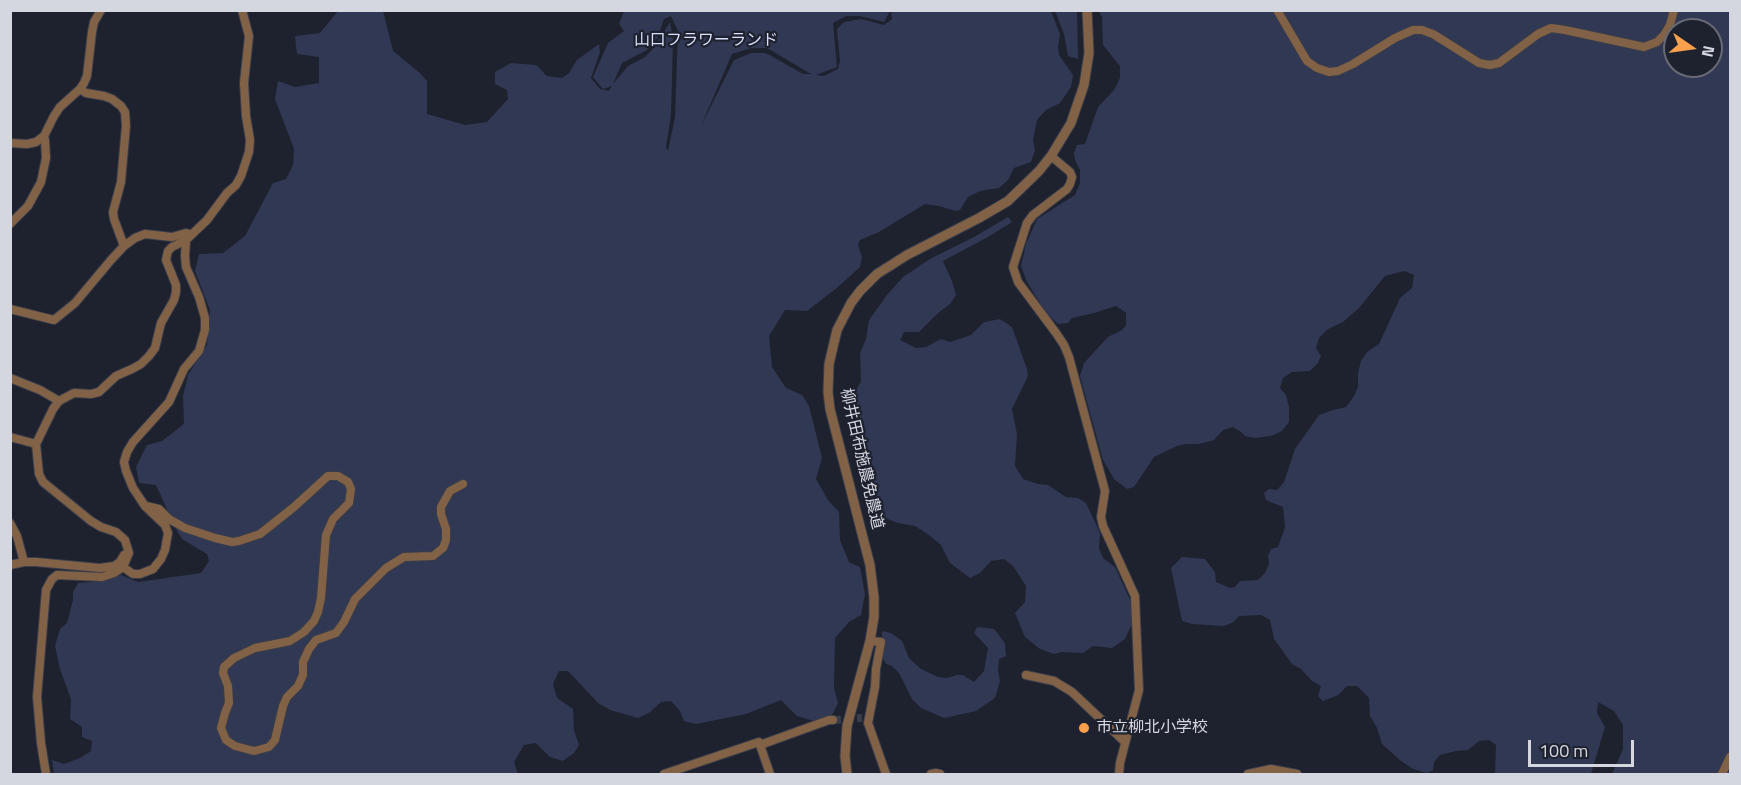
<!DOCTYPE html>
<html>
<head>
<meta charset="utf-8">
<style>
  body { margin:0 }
  #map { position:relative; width:1741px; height:785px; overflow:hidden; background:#1e212e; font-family:"Titillium Web",sans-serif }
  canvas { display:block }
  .frame { position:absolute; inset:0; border:12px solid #d4d7df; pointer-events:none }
  .north { position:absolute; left:1663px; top:18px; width:60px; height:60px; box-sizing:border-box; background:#1e212e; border:2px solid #676a75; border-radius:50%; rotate:103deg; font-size:16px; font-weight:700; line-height:24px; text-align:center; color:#d4d7df }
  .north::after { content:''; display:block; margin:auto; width:21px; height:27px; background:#f8a04b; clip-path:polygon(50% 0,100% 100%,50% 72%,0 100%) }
  .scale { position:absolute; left:1528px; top:740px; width:106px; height:27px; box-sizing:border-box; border:3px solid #d4d7df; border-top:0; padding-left:8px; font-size:18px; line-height:21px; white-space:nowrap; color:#d4d7df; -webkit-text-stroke:4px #1e212e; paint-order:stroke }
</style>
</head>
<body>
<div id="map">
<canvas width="1741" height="785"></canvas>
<div class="frame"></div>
<div class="north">N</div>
<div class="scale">100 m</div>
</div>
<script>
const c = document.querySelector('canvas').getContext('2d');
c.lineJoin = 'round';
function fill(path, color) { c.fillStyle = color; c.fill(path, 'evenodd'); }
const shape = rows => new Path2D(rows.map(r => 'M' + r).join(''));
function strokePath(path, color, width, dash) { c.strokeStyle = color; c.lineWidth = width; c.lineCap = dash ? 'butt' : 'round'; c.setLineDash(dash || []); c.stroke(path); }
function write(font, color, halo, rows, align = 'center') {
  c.font = font + ' "Titillium Web","Noto Sans JP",sans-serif'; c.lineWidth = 4.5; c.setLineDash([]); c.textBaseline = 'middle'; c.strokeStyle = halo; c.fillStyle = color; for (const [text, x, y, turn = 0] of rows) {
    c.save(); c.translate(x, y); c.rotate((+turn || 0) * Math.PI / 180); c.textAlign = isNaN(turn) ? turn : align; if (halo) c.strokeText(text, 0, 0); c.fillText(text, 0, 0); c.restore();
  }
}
fill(shape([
  [338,11,383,11,393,51,420,73,427,81,427,114,465,125,487,122,508,99,507,90,495,84,495,72,511,63,536,65,547,76,562,78,569,73,577,60,599,44,600,52,591,78,600,89,609,91,612,86,603,89,593,77,608,43,624,31,619,24,624,11,890,11,884,22,860,16,846,16,833,23,837,67,816,75,824,76,838,69,840,61,837,29,844,22,861,19,884,25,892,19,891,11,1051,11,1060,34,1058,47,1059,55,1073,75,1071,87,1060,103,1046,110,1037,120,1033,140,1035,150,1031,162,1014,168,1008,180,999,188,980,191,968,197,960,210,955,211,939,206,925,204,879,232,860,240,858,245,862,257,860,267,838,287,807,311,785,310,769,336,772,367,786,388,802,395,809,406,822,458,816,479,828,500,839,512,840,540,849,562,860,567,865,594,861,615,849,622,835,638,834,688,838,703,832,715,814,721,797,716,781,700,746,714,696,724,684,721,680,711,671,701,661,702,649,713,638,718,610,710,598,703,568,671,559,671,553,684,557,698,573,709,574,730,579,745,574,753,563,761,550,757,536,743,524,745,514,762,518,774,54,774,52,760,64,764,80,758,91,751,92,741,82,737,82,727,70,719,71,699,60,669,55,646,60,629,67,623,73,600,73,592,78,583,104,581,121,575,138,582,201,573,209,561,207,554,182,539,176,529,156,485,139,483,136,467,147,445,162,441,184,424,183,396,188,375,207,345,210,310,195,271,199,254,223,253,245,236,273,183,286,179,293,165,294,149,275,99,278,81,295,87,319,83,319,57,297,54,295,36,320,33],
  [671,16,678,31,675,117,668,151,666,147,671,115,673,39,670,22,652,50,645,57,628,66,613,84,622,63,647,50,658,37,664,19],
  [751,48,767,48,811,74,803,74,766,53,751,53,734,60,700,128,732,54],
  [1055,11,1077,11,1078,59,1068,56,1064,34],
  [1099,11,1730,11,1730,774,1612,774,1623,749,1623,725,1614,711,1598,702,1597,713,1605,727,1591,774,1495,774,1496,745,1489,740,1479,741,1468,750,1456,751,1440,755,1434,762,1433,770,1427,773,1413,769,1401,761,1382,744,1377,728,1370,716,1369,698,1357,686,1347,686,1338,695,1323,701,1318,696,1321,686,1312,681,1301,669,1292,664,1274,639,1270,620,1261,615,1239,616,1232,623,1223,626,1192,624,1182,621,1171,568,1182,557,1205,559,1215,572,1216,582,1230,588,1235,587,1240,581,1258,580,1265,573,1269,564,1268,556,1271,549,1278,547,1285,527,1283,507,1266,500,1264,493,1269,489,1277,490,1284,482,1295,449,1319,415,1333,410,1346,407,1354,396,1358,387,1358,373,1361,361,1367,352,1379,344,1400,298,1412,288,1414,275,1404,271,1385,276,1359,308,1343,322,1328,329,1319,338,1316,348,1321,356,1318,363,1310,371,1292,372,1283,378,1280,388,1286,395,1289,407,1289,422,1282,431,1271,436,1255,438,1245,436,1241,432,1233,427,1223,430,1214,440,1199,444,1185,444,1177,446,1154,457,1134,487,1127,489,1114,479,1103,460,1080,376,1084,363,1108,337,1122,330,1126,325,1126,313,1116,306,1094,313,1072,318,1068,323,1058,324,1046,313,1027,282,1021,266,1026,244,1037,219,1075,195,1080,183,1080,170,1075,160,1074,153,1077,145,1085,144,1098,107,1114,90,1120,78,1120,66,1103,45,1102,17],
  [1675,30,1711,30,1711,66,1675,66],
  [1008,217,1012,222,988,237,943,261,952,281,956,295,950,304,938,313,919,332,904,332,900,340,916,348,926,347,941,339,950,342,971,335,984,322,1000,319,1012,327,1027,369,1028,376,1012,409,1017,434,1015,466,1023,479,1038,484,1048,485,1066,497,1078,498,1086,503,1100,533,1099,548,1103,558,1115,567,1131,602,1131,626,1125,639,1112,648,1093,646,1083,653,1061,652,1054,654,1040,649,1025,637,1015,613,1025,602,1026,586,1013,566,1004,559,991,561,980,573,970,578,950,563,941,545,929,535,915,526,898,523,883,517,872,504,865,474,857,452,851,424,852,398,861,381,860,353,866,339,869,320,887,295,903,277,930,259,974,237],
  [977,627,994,629,1005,643,1006,656,999,659,998,670,1000,681,995,698,976,711,944,718,921,708,912,699,899,673,892,666,886,664,883,658,882,631,891,633,902,641,909,658,921,669,938,677,947,678,957,675,963,675,974,682,984,671,988,648,974,633]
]), '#313853');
strokePath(shape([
  [833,720,862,718]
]), '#393c49', 8, [8, 4]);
const minor = shape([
  [1277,10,1307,61,1317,68,1329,72,1338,71,1353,64,1395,38,1413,30,1422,30,1433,34,1479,63,1490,65,1499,63,1538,34,1551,28,1565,30,1644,47,1657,42,1664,35,1670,25,1674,10],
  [80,89,86,93,104,96,112,99,121,106,125,112,126,126,121,182,113,212,114,219,124,246],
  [10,143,27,144,36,142,44,136,54,116,60,107,80,89,84,83,87,76,92,32,94,22,101,10],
  [1051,156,1070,172,1072,177,1070,184,1067,189,1033,215,1027,223,1013,267,1018,282,1056,333,1064,345,1069,357,1105,491,1101,517,1103,526,1135,596,1139,690,1120,763,1119,774],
  [10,224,28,206,41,182,46,158,45,140,44,136],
  [186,240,185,256,186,267,199,297,205,318,205,330,199,351,184,369,169,402,133,442,127,452,124,462,126,471,133,488,145,506,165,525,168,533,165,550,161,559,153,569,140,574,133,574,123,567,129,553,125,540,116,532,101,527,91,521,43,482,39,474,36,444,53,409,59,401,74,393,91,394,99,392,116,376,132,369,141,364,149,356,155,348,161,323,174,300,176,292,176,285,166,260,168,251,172,247,186,240,207,220,227,193,236,185,241,176,249,152,250,140,246,116,244,83,249,36,242,10],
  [10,309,54,320,75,303,111,260,124,246,135,238,145,234,172,237,186,233,191,235],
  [10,378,40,390,59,401],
  [10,437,36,444],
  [146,506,159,509,169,519,185,528,215,538,232,542,239,541,260,534,294,507,328,476,338,476,348,482,351,489,349,503,333,519,326,535,321,598,318,612,314,621,304,632,290,641,255,648,234,658,224,667,223,673,228,686,229,703,225,713,221,728,226,740,235,746,254,751,269,747,275,740,283,706,287,697,298,686,303,675,303,662,309,649,316,640,336,633,344,622,355,599,386,568,404,557,433,556,443,548,446,540,446,529,441,514,441,507,450,491,463,484],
  [10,523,17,536,24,562],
  [10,565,24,562,36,562,100,568,114,566,120,562,124,555],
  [870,641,881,642,876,669,875,687,868,723,886,774],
  [1026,675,1054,681,1072,692,1125,742],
  [760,745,829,720,833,720],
  [46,774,41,743,37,697,46,590,52,579,57,575,102,577,114,573,123,567],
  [664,774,759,742,770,774],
  [931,774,936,773,940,774],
  [1248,774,1271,769,1297,774],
  [1722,774,1730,757]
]);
const tertiary = shape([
  [847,774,845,756,847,726,870,641,874,617,874,597,870,565,830,409,828,392,829,364,837,330,851,303,860,291,877,274,907,255,979,218,1008,201,1039,171,1051,156,1071,123,1084,85,1089,53,1087,10]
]);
strokePath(minor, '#3b3e4a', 10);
strokePath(tertiary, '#3b3e4a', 11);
strokePath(minor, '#826246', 8);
strokePath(tertiary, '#826246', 9);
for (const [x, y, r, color] of [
  [1084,728,6,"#f8a04b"]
]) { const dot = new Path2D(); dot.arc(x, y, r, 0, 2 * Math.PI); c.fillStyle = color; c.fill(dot); strokePath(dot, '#1e212e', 2); }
write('16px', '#d7dffc', '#1e212e', [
  ["山口フラワーランド",706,41]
]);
write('16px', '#d4d7df', '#1e212e', [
  ["柳井田布施農免農道",861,459,77]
]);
write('16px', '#d4d7df', '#1e212e', [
  ["市立柳北小学校",1096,728]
], 'left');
</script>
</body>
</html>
